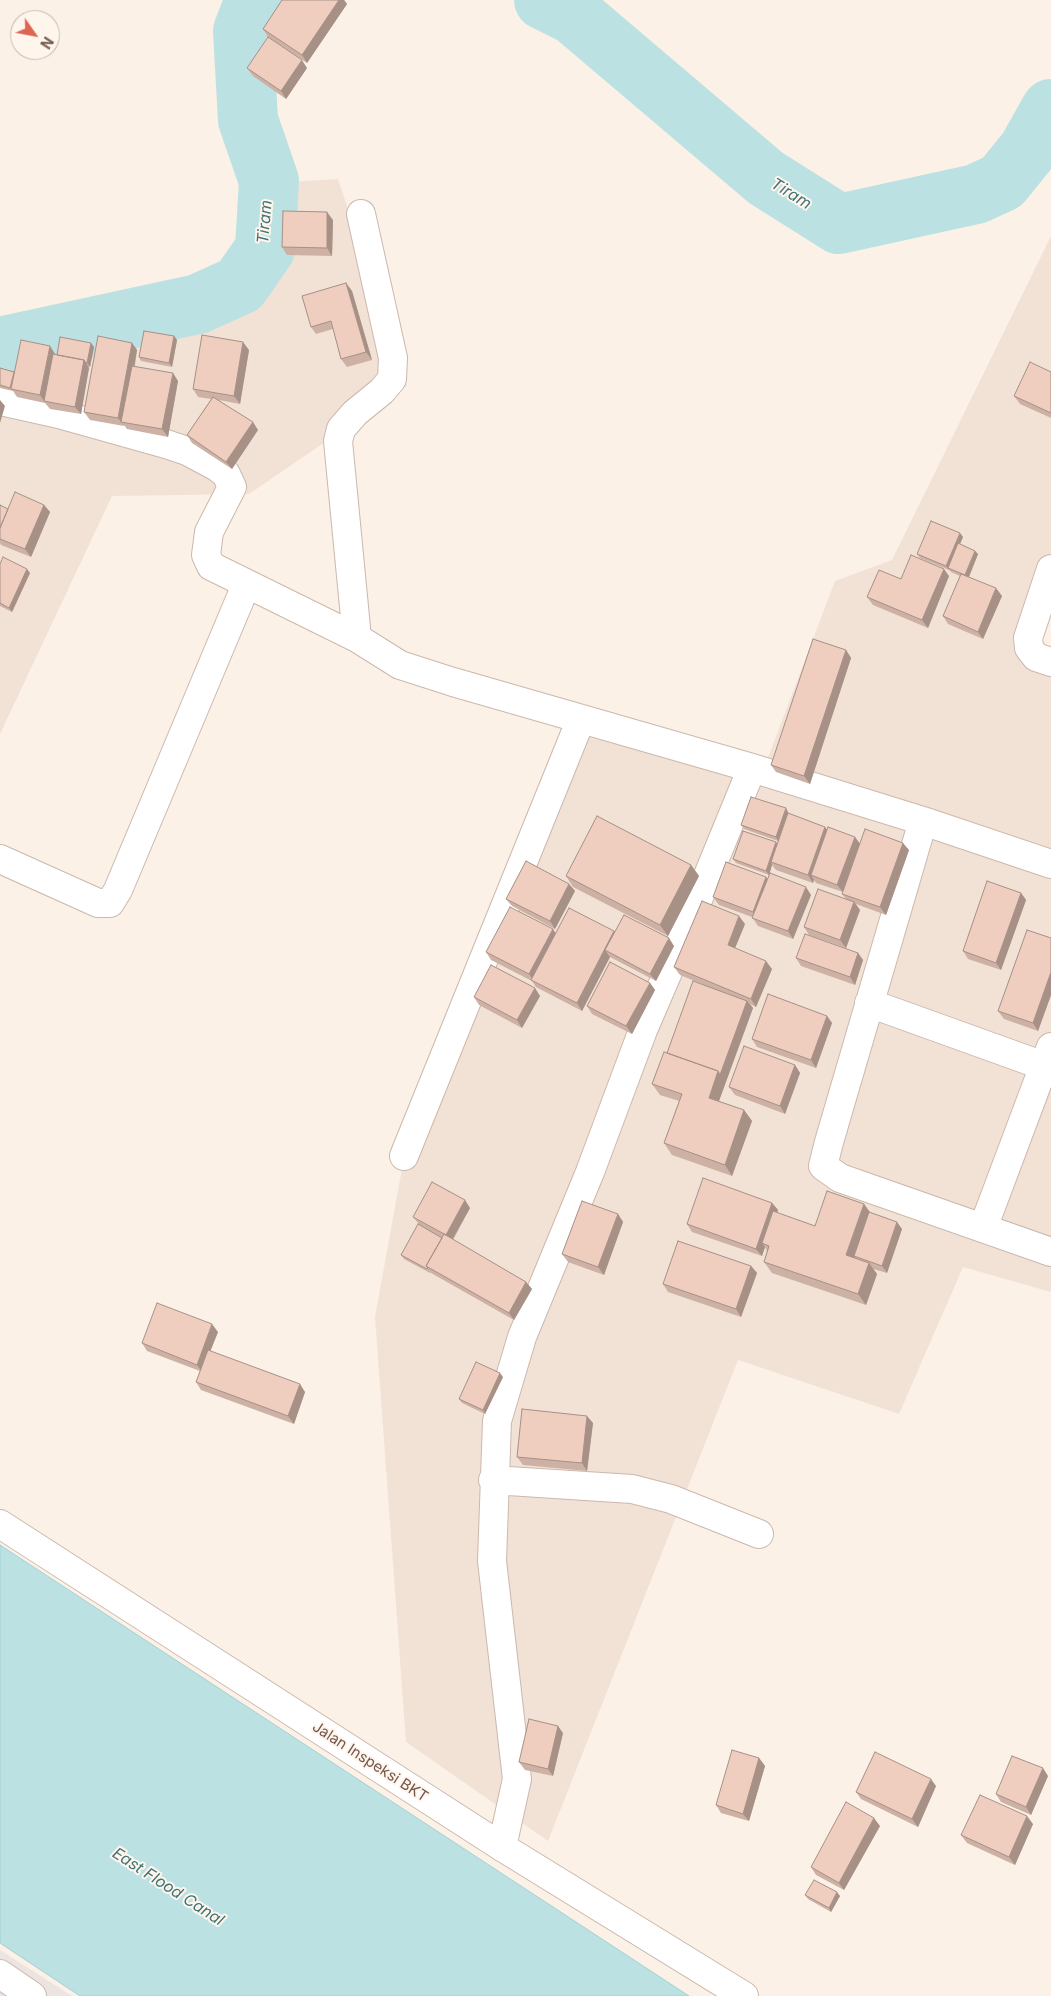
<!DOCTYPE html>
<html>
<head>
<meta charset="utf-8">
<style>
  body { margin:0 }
  #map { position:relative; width:1051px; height:1996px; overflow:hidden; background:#fbf1e6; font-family:Inter,sans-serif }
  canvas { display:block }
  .north { position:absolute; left:10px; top:10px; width:50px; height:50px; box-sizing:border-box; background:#fef5ec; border:1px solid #c6b6ac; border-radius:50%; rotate:123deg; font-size:14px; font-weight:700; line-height:20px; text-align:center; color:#73574d }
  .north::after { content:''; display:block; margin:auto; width:18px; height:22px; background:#dd6653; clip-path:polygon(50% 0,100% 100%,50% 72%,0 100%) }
</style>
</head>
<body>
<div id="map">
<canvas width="1051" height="1996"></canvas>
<div class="north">N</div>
</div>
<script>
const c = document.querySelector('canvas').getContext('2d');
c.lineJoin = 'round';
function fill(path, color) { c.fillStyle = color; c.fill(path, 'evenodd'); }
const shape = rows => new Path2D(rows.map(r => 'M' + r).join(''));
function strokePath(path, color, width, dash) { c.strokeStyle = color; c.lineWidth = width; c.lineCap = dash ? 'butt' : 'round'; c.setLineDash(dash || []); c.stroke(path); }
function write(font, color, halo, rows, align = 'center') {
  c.font = font + ' Inter,sans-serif'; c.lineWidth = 4; c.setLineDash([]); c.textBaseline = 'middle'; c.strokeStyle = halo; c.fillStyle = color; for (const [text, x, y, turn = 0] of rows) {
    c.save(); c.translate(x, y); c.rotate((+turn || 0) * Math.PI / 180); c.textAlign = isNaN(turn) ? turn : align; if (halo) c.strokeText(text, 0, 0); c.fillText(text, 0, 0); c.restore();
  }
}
fill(shape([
  [338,179,407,386,249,494,112,496,0,734,0,340,14,334,262,285,273,183],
  [1051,236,1051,564,1020,652,1051,664,1051,1292,963,1267,899,1414,738,1360,548,1841,406,1742,375,1317,409,1130,578,735,761,776,835,581,892,560]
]), '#f2e2d5');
fill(shape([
  [0,1950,72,1996,0,1996]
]), '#ebe4e0');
const water = shape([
  [0,1545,689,1996,80,1996,0,1943,0,1545]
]);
fill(water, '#bce1e3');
strokePath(water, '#a3d1d4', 1);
strokePath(shape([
  [544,0,574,15,766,178,839,224,976,194,1002,182,1028,150,1051,109],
  [0,347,198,304,240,285,265,249,269,181,248,120,243,31,255,0]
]), '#bce1e3', 60);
const minor = shape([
  [0,401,59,414,166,444,187,451,217,467,226,474,232,487,209,532,206,555,211,566,357,638,400,665,453,682,752,768,923,821,1051,864],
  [1051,569,1028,638,1029,648,1036,657,1051,662],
  [357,638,338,441,341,429,355,413,382,391,392,379,393,358,361,214],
  [923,821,829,1142,823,1166,840,1178,1051,1252],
  [0,859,98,903,110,903,118,890,246,585],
  [869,1003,1044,1066],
  [404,1156,581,719],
  [983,1228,1051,1047],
  [493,1480,632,1489,671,1499,759,1534],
  [502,1847,517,1779,492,1561,497,1421,522,1337,590,1172,643,1030,677,951,752,768],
  [0,1974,32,1996]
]);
const tertiary = shape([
  [0,1524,502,1847,744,1996]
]);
strokePath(minor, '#ccb8ad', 30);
strokePath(tertiary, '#ccb8ad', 30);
strokePath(minor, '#fff', 28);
strokePath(tertiary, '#fff', 28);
fill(shape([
  [282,0,344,0,347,4,307,63,268,37,263,29],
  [247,68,307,68,286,99,253,76],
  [333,220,332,256,287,255,282,247],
  [346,283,352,291,372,360,347,367,341,359,333,329,316,334,311,327],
  [174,336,177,340,172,367,141,361,139,357],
  [91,343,94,347,90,367,89,366,89,368,81,414,50,409,45,403,17,397,13,391,0,388,0,368,15,372,55,354,57,355],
  [132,343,137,350,135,366,178,381,168,437,127,429,124,425,124,426,90,420,84,412],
  [249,350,240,404,219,400,258,430,232,469,192,443,187,435,211,399,198,397,193,389],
  [1051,372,1051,418,1020,404,1014,396],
  [0,505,8,509,44,505,50,512,31,557,1,545,0,543],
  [963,537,960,544,975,551,978,554,969,577,1002,596,983,639,948,624,943,616,960,576,951,572,949,570,920,558,917,554],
  [0,564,30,573,12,612,0,606],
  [949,576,928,628,873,605,867,597,901,579],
  [846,650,851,658,810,784,776,772,771,765],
  [788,812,788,813,825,827,827,830,855,837,860,844,909,850,886,915,856,904,860,910,846,948,809,935,804,927,846,899,842,894,843,892,816,883,814,880,813,883,776,870,772,865,769,875,736,863,733,859,777,844,778,841,744,829,741,825],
  [691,865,699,876,668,936,573,887,566,876],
  [766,877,768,879,811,895,793,939,758,926,752,917,719,905,713,897],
  [569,884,575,891,555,929,512,906,506,899],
  [1021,893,1026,900,1001,970,968,959,963,951],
  [745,924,735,948,772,969,756,1007,750,1004,753,1008,719,1101,744,1110,752,1121,732,1176,672,1155,664,1143,679,1101,660,1095,652,1084,667,1053,707,986,680,975,674,967],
  [614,931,615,932,674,946,656,981,610,957,582,1011,536,987,532,981,491,960,486,952,556,933],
  [1051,938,1051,995,1038,1031,1004,1019,998,1011],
  [858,953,863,960,855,985,801,966,796,958],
  [650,983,655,990,632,1034,592,1014,587,1006],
  [540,996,522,1028,479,1005,474,997],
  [827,1016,832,1023,816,1068,757,1047,752,1039],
  [795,1065,800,1073,785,1114,735,1095,729,1087],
  [772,1203,778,1210,777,1213,815,1226,864,1204,870,1213,902,1229,887,1273,873,1269,877,1274,866,1305,772,1273,764,1262,767,1251,765,1247,762,1256,692,1232,687,1224],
  [470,1208,453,1240,526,1282,532,1289,514,1320,431,1273,430,1272,430,1273,404,1259,401,1255,419,1224,413,1217],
  [618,1214,623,1222,604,1275,568,1262,562,1254],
  [751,1266,757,1273,741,1317,668,1292,663,1284],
  [218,1332,210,1351,305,1392,294,1424,201,1390,196,1382,200,1371,147,1351,142,1343],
  [503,1377,485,1414,462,1403,459,1399],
  [593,1423,587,1471,523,1465,517,1457],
  [563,1733,553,1776,525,1770,519,1762],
  [759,1758,765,1766,749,1821,721,1813,716,1805],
  [1048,1776,1031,1815,1001,1802,996,1794],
  [936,1786,918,1827,861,1799,856,1792],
  [1033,1824,1015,1865,967,1843,961,1835],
  [880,1826,844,1890,816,1875,811,1867],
  [805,1895,840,1896,831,1912,808,1899]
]), '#ceb1a5');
fill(shape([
  [339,0,344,0,347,4,307,63,302,55],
  [302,60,307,68,286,99,281,91],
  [327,212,333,220,332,256,327,248],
  [346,283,352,291,372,360,366,352],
  [174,336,177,340,172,367,169,363],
  [243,342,249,350,240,404,234,396],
  [91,343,94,347,90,367,87,363],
  [132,343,137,350,124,422,121,422,124,426,118,418],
  [50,346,55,354,46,401,44,401,40,395],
  [84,360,89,368,81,414,75,407],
  [173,373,178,381,168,437,162,429],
  [0,400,5,406,0,423],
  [253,422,258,430,232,469,226,462],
  [44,505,50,512,31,557,25,549],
  [960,533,963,537,949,569,948,568,949,570,946,566],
  [975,551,978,554,968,579,965,575],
  [27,569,30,573,12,612,9,608],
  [944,569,949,576,928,628,922,620],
  [996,588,1002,596,983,639,978,632],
  [846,650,851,658,810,784,804,776],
  [786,808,788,812,778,841,776,837],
  [825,827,830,834,811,875,814,880,813,883,808,875],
  [855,837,860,844,843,892,837,885],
  [776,842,779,846,771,862,772,865,769,875,766,871],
  [903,843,909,850,886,915,880,907],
  [691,865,699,876,668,936,660,925],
  [766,877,772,884,759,920,753,912],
  [569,884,575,891,555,929,550,921],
  [806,887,811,895,793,939,788,931],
  [1021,893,1026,900,1001,970,996,963],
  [854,902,860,910,846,948,840,940],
  [739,916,745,924,733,953,728,945],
  [553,929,558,937,535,982,529,974],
  [614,931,619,939,605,950,610,957,582,1011,577,1003],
  [669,938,674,946,656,981,650,974],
  [858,953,863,960,855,985,850,977],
  [766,961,772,969,756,1007,751,999],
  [1051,972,1051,995,1038,1031,1033,1023],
  [650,983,655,990,632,1034,626,1026],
  [535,988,540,996,522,1028,517,1020],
  [747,1001,753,1008,716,1109,709,1098,718,1071],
  [827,1016,832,1023,816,1068,811,1060],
  [795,1065,800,1073,785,1114,780,1106],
  [744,1110,752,1121,732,1176,725,1165],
  [465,1200,470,1208,451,1242,446,1235],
  [772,1203,778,1210,766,1245,762,1243,765,1247,762,1256,756,1249],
  [864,1204,872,1215,854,1256,856,1260,846,1255],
  [618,1214,623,1222,604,1275,598,1267],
  [897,1222,902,1229,887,1273,882,1266],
  [869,1263,877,1274,866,1305,858,1294],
  [751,1266,757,1273,741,1317,736,1309],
  [526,1282,532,1289,514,1320,509,1313],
  [212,1324,218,1332,202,1372,197,1365],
  [500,1373,503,1377,485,1414,483,1410],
  [300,1384,305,1392,294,1424,288,1416],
  [587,1416,593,1423,587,1471,582,1463],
  [558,1726,563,1733,553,1776,548,1769],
  [759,1758,765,1766,749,1821,743,1814],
  [1043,1768,1048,1776,1031,1815,1026,1807],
  [931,1779,936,1786,918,1827,912,1819],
  [1027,1816,1033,1824,1015,1865,1009,1857],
  [874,1818,880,1826,844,1890,839,1883],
  [837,1892,840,1896,831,1912,829,1908]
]), '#a79086');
const building = shape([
  [282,0,339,0,302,55,263,29,282,0],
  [268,37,302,60,281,91,247,68,268,37],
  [283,211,327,212,327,248,282,247,283,211],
  [346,283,366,352,341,359,331,321,311,327,302,296,346,283],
  [144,331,174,336,169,363,139,357,144,331],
  [202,335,243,342,234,396,193,389,202,335],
  [98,336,132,343,118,418,84,412,98,336],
  [60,337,91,343,87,363,86,363,84,360,57,355,60,337],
  [21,340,50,346,40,395,11,389,21,340],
  [53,354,84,360,75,407,44,401,53,354],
  [1030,362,1051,372,1051,413,1014,396,1030,362],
  [132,366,173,373,162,429,121,422,132,366],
  [0,368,14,372,10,388,0,385,0,368],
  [213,397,253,422,226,462,187,435,213,397],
  [15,492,44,505,25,549,0,539,0,528,15,492],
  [0,505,8,509,0,528,0,505],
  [931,521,960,533,946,566,917,554,931,521],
  [958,543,975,551,965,575,948,568,958,543],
  [911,555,944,569,922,620,867,597,879,570,901,579,911,555],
  [3,557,27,569,9,608,0,603,0,564,3,557],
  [961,574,996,588,978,632,943,616,961,574],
  [813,639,846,650,804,776,771,765,813,639],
  [751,797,786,808,776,837,741,825,751,797],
  [788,813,825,827,808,875,771,862,788,813],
  [597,816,691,865,660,925,566,876,597,816],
  [828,827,855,837,837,885,811,875,828,827],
  [865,829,903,843,880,907,842,894,865,829],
  [743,831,776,842,766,871,733,859,743,831],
  [526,861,569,884,550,921,506,899,526,861],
  [726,862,766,877,753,912,713,897,726,862],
  [770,873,806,887,788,931,752,918,770,873],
  [987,881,1021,893,996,963,963,951,987,881],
  [818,889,854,902,840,940,804,927,818,889],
  [702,901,739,916,728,945,766,961,751,999,674,967,702,901],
  [510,907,553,929,529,974,486,952,510,907],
  [569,908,614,931,577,1003,531,980,569,908],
  [624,915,669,938,650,974,605,950,624,915],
  [1027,930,1051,938,1051,972,1033,1023,998,1011,1027,930],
  [805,934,858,953,850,977,796,958,805,934],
  [610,962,650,983,626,1026,587,1006,610,962],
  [491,965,535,988,517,1020,474,997,491,965],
  [693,981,747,1001,720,1075,718,1071,667,1053,693,981],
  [768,994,827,1016,811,1060,752,1039,768,994],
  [744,1046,795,1065,780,1106,729,1087,744,1046],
  [664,1052,718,1071,709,1098,744,1110,725,1165,664,1143,682,1094,652,1084,664,1052],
  [703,1178,772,1203,756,1249,687,1224,703,1178],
  [432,1182,465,1200,446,1235,413,1217,432,1182],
  [827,1191,864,1204,846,1255,869,1263,858,1294,764,1262,769,1246,762,1243,773,1211,815,1226,827,1191],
  [582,1201,618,1214,598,1267,562,1254,582,1201],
  [869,1212,897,1222,882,1266,854,1256,869,1212],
  [418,1224,442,1238,426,1266,428,1268,427,1269,401,1255,418,1224],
  [444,1234,526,1282,509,1313,426,1266,444,1234],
  [678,1241,751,1266,736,1309,663,1284,678,1241],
  [157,1303,212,1324,197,1365,142,1343,157,1303],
  [208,1350,300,1384,288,1416,196,1382,208,1350],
  [476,1362,500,1373,483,1410,459,1399,476,1362],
  [522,1409,587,1416,582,1463,517,1457,522,1409],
  [529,1719,558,1726,548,1769,519,1762,529,1719],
  [732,1750,759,1758,743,1814,716,1805,732,1750],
  [875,1752,931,1779,912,1819,856,1792,875,1752],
  [1012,1756,1043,1768,1026,1807,996,1794,1012,1756],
  [980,1795,1027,1816,1009,1857,961,1835,980,1795],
  [846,1802,874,1818,839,1883,811,1867,846,1802],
  [814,1880,837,1892,829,1908,805,1895,814,1880]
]);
fill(building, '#efcec0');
strokePath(building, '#a79086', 1);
write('15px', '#73574d', '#fef5ec', [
  ["Jalan Inspeksi BKT",370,1762,33]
]);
write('italic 16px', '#417377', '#fef5ec', [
  ["Tiram",791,194,32],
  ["Tiram",265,222,-85],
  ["East Flood Canal",168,1887,33]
]);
</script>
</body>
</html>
